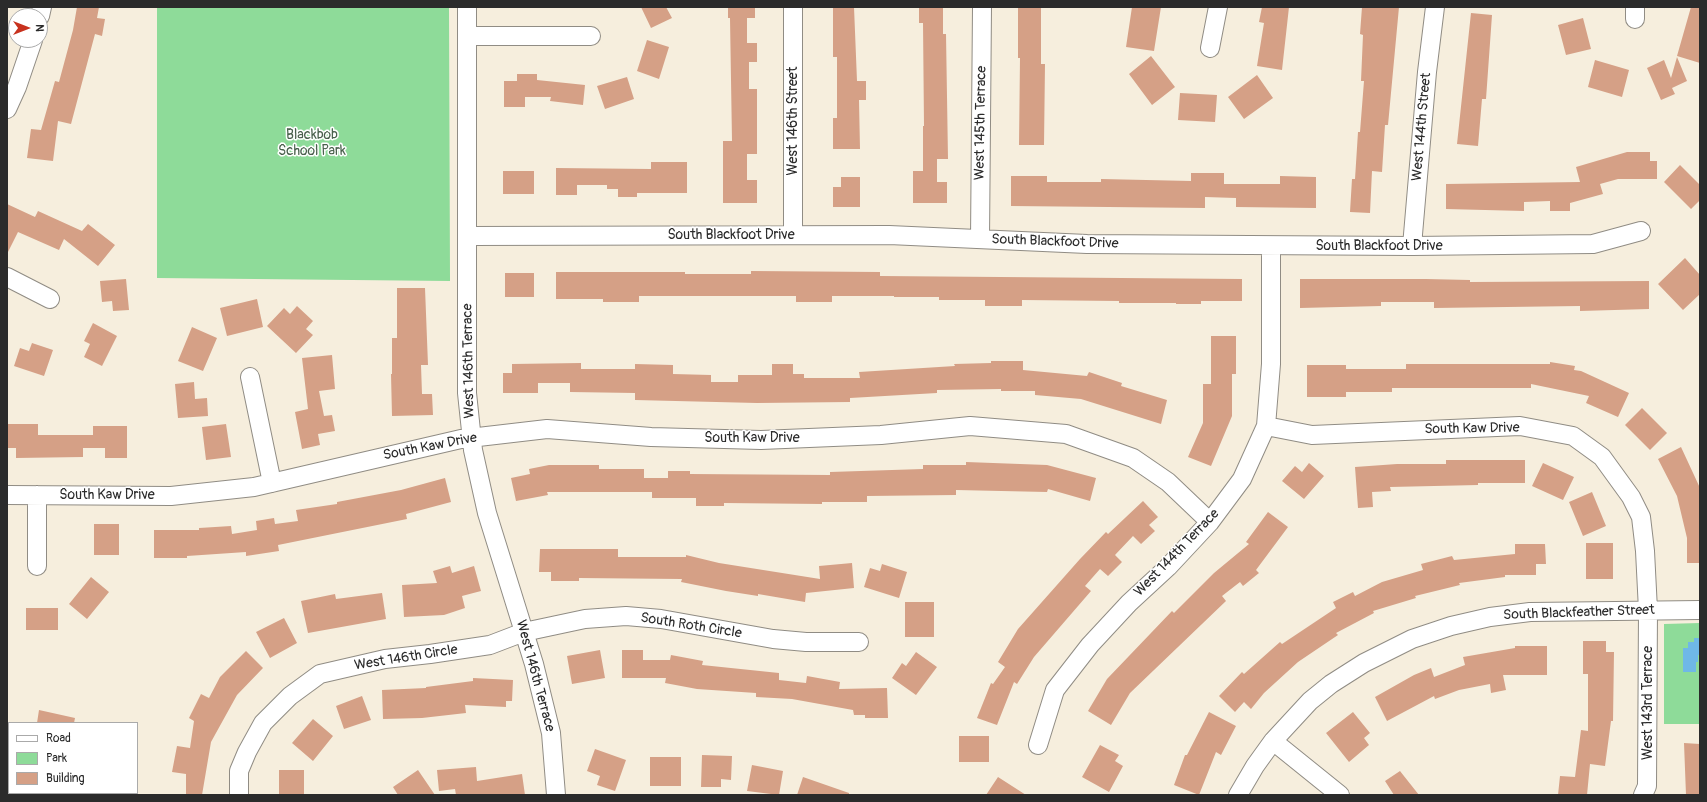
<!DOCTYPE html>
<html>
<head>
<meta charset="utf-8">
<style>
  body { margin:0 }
  #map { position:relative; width:1707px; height:802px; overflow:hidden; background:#f6eedd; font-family:Pangolin,sans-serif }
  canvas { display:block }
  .frame { position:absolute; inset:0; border:8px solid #2b2b2b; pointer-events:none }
  .legend { position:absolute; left:8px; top:722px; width:130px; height:72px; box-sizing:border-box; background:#fff; border:1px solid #aaa; margin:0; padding:5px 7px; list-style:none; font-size:12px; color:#2b2b2b }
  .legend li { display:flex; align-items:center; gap:8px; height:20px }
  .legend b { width:20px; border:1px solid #aaa }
  .north { position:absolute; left:8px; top:8px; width:40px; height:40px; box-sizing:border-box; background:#fff; border:1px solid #aaa; border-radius:50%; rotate:90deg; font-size:11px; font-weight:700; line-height:16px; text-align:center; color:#2b2b2b }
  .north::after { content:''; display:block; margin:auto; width:14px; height:18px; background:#c8321e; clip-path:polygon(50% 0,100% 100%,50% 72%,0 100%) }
</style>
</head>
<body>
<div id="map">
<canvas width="1707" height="802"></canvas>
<div class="frame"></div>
<ul class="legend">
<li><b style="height:5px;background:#fff"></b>Road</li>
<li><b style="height:11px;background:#8edb99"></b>Park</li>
<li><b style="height:11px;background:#d5a086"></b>Building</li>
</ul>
<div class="north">N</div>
</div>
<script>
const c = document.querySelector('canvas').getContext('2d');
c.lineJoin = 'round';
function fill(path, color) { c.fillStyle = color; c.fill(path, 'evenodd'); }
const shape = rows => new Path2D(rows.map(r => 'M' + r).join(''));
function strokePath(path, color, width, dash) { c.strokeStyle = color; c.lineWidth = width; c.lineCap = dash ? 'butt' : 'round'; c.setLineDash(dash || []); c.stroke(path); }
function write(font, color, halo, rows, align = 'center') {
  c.font = font + ' Pangolin,sans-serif'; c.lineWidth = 3; c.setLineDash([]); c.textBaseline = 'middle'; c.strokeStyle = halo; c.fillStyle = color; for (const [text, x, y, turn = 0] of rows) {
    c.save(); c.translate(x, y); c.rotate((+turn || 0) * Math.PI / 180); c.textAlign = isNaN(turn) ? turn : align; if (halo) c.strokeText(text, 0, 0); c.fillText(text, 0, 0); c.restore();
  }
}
fill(shape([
  [157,7,449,7,450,281,157,278],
  [1700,623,1700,724,1664,724,1664,624]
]), '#8edb99');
fill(shape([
  [1694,638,1700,638,1700,655,1698,655,1698,662,1696,662,1696,672,1683,672,1683,648,1688,648,1688,642,1694,642]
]), '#6fb8e7');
fill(shape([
  [77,7,99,7,97,18,105,19,102,36,95,34,71,124,58,121,53,161,27,158,31,129,41,130,55,81,59,82,73,30],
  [641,7,666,7,672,18,651,28],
  [728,7,755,7,755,18,747,18,747,43,757,43,757,62,749,62,749,89,757,89,757,154,747,154,747,180,757,180,757,203,723,203,723,141,732,141,730,18,728,18],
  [833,7,854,7,857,81,866,81,866,100,859,100,860,149,833,149,833,118,837,118,837,57,833,57],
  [919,7,943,7,943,34,946,34,948,159,937,159,937,182,947,182,947,203,913,203,913,171,923,171,923,126,924,126,923,23,919,23],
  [1018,7,1041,7,1041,64,1045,64,1044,145,1019,145,1020,58,1018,58],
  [1132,7,1161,7,1154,51,1126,47],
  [1262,7,1289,7,1282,70,1257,66,1264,23,1259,22],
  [1362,7,1399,7,1388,125,1385,125,1382,172,1372,171,1370,213,1350,212,1352,179,1355,179,1358,132,1360,132,1364,81,1361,81,1363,35,1360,34],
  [1691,7,1700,7,1700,63,1677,56],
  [1471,13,1492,15,1486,99,1482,99,1478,146,1457,144],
  [1583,18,1591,49,1566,55,1558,25],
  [647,40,669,47,659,79,637,71],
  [1151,56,1175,87,1152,105,1129,74],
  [1677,57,1687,81,1672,88,1675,94,1661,100,1647,68,1664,60,1671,78],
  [1595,60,1629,70,1622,97,1588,87],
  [517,74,537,74,537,80,585,85,583,105,550,101,551,97,525,97,525,107,504,107,504,81,517,81],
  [1257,75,1273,98,1244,119,1228,97],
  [627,77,634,99,605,109,597,86],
  [1180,93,1217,95,1215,122,1178,120],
  [1627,152,1650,152,1650,161,1657,161,1657,179,1618,179,1600,184,1603,194,1570,203,1570,211,1550,211,1550,201,1524,202,1524,211,1446,209,1446,184,1580,182,1576,167],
  [651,162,687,162,687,193,637,193,637,197,618,197,618,189,607,189,607,185,577,185,577,195,556,195,556,168,651,169],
  [1680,165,1700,185,1700,200,1691,209,1664,182],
  [503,171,534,171,534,194,503,194],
  [1191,173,1224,173,1224,184,1280,184,1280,176,1316,177,1316,208,1236,207,1236,198,1205,197,1205,208,1011,206,1011,176,1047,176,1047,182,1101,182,1101,179,1191,181],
  [841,177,860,177,860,207,833,207,833,187,841,187],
  [7,204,35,217,38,211,82,231,88,224,115,245,98,266,64,239,59,250,18,232,7,254],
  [1685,258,1700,275,1700,294,1683,310,1658,284],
  [751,271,880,272,880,276,1242,279,1242,301,1201,301,1201,304,1176,304,1176,303,1119,303,1119,301,1022,300,1022,306,985,306,985,300,939,300,939,297,894,297,894,296,832,296,832,302,796,302,796,296,639,296,639,302,603,302,603,299,556,299,556,272,685,272,685,274,751,274],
  [505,273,534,273,534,297,505,297],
  [126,279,129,310,113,311,112,301,102,302,100,281],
  [1300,279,1426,279,1470,280,1470,282,1649,281,1649,309,1580,311,1580,306,1434,308,1434,302,1381,302,1381,306,1300,308],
  [397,288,425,288,428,365,421,365,422,394,432,394,433,415,392,416,391,374,392,374,392,338,397,338],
  [257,299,263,327,227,336,220,308],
  [297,306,313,321,306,329,313,335,296,353,267,326,284,308,290,314],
  [93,323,117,336,102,366,84,357,90,344,84,341],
  [192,327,217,338,203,371,178,361],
  [1211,336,1236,336,1236,374,1232,374,1232,416,1211,466,1188,457,1203,423,1203,384,1211,384],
  [32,343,53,350,44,376,14,366,20,348,29,351],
  [332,355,335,389,319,391,324,416,332,415,335,431,318,434,320,445,302,449,295,412,308,409,302,358],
  [991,361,1023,361,1023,370,1087,376,1089,372,1122,383,1121,386,1167,400,1161,424,1081,399,1035,395,1035,391,1001,391,1001,389,937,390,937,393,850,398,850,402,757,403,635,400,635,393,570,392,570,383,538,383,538,393,503,393,503,373,512,373,512,364,581,363,581,369,635,369,635,364,673,365,673,374,711,375,711,382,738,382,738,375,772,375,772,364,793,364,793,374,804,374,804,378,860,378,859,372,955,366,954,364,991,363],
  [1550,362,1575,366,1574,370,1581,371,1629,393,1618,417,1586,403,1589,396,1531,384,1531,388,1392,388,1392,392,1346,392,1346,397,1307,397,1307,365,1346,365,1346,369,1406,369,1406,364,1550,364],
  [194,382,195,399,207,398,208,416,178,418,175,384],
  [1642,408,1667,433,1650,450,1625,425],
  [7,424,38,424,38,435,93,435,93,426,127,426,127,458,105,458,105,448,83,448,83,457,16,458,16,448,7,448],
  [226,424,231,457,206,460,202,427],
  [1681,447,1700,488,1700,563,1687,563,1687,538,1677,496,1658,459],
  [1446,460,1525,460,1525,483,1478,483,1478,485,1390,487,1391,491,1372,492,1373,507,1358,508,1355,467,1397,464,1446,464],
  [966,462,1047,465,1096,478,1090,501,1048,489,1047,492,956,490,956,495,867,496,867,502,822,502,822,504,724,503,724,506,696,506,696,498,652,498,652,492,547,492,548,495,516,501,511,478,530,474,529,469,549,465,599,465,599,469,644,469,644,478,668,478,668,471,690,471,690,474,830,475,830,472,923,469,923,465,966,465],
  [1309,463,1324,476,1304,499,1282,481,1295,466,1302,472],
  [1543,463,1574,477,1563,500,1532,486],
  [445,478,451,502,406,514,407,519,278,545,279,551,246,556,246,552,187,556,187,558,154,558,154,530,199,530,199,528,231,526,232,534,257,530,256,521,274,518,275,524,298,521,296,510,337,504,337,502,401,490],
  [1592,492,1606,526,1583,536,1569,502],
  [1143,501,1158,517,1149,525,1155,531,1141,544,1133,536,1115,555,1122,562,1108,576,1100,569,1085,586,1091,591,1034,657,1017,684,1014,682,997,725,977,718,991,683,993,684,1005,667,998,662,1018,629,1080,559,1106,532,1108,534],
  [1268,512,1288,527,1256,570,1259,573,1243,586,1240,582,1222,596,1226,601,1130,693,1111,725,1088,711,1107,679,1172,611,1174,613,1214,573,1249,544,1246,542],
  [94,524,119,524,119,555,94,555],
  [1586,543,1613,543,1613,579,1586,579],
  [1515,544,1545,544,1546,564,1536,564,1536,575,1505,575,1505,577,1459,583,1460,585,1415,596,1416,598,1373,611,1374,613,1336,633,1338,635,1298,662,1264,693,1251,709,1244,702,1235,712,1219,696,1242,672,1244,674,1280,642,1282,644,1336,608,1333,602,1353,592,1355,596,1382,582,1423,570,1421,564,1452,556,1454,560,1515,554],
  [540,549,618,549,618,557,686,557,686,555,719,563,820,579,819,566,852,563,854,588,806,593,805,602,758,594,758,596,726,591,681,582,682,579,579,578,579,581,551,581,551,572,539,572],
  [882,564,907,572,899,598,864,587,870,568,880,571],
  [450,566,452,573,474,566,481,591,462,596,465,608,444,615,404,617,402,585,437,583,433,571],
  [91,577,109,592,87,619,69,604],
  [382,593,386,619,308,633,301,601,335,594,336,599],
  [905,602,934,602,934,637,905,637],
  [26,608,58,608,58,630,26,630],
  [284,618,297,643,270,658,256,632],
  [1583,641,1606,641,1606,652,1614,652,1613,721,1611,721,1605,766,1590,764,1587,795,1558,795,1560,776,1575,777,1581,730,1588,731,1588,674,1583,674],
  [1515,646,1547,646,1547,675,1503,675,1506,690,1491,693,1490,684,1459,690,1435,699,1434,696,1387,721,1375,697,1414,675,1431,668,1434,677,1465,665,1463,657,1515,648],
  [600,650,605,678,572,684,567,656],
  [622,650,643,650,643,660,670,660,671,655,703,661,702,665,779,673,779,680,806,683,807,676,840,682,839,689,887,688,888,718,865,718,865,715,854,715,853,710,792,699,756,697,756,693,697,689,665,683,666,678,622,678],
  [246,651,263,668,237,695,211,742,202,795,186,795,186,774,172,772,177,746,190,748,194,721,189,718,201,694,209,698,220,677],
  [916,652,937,667,916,695,892,678,902,663,906,666],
  [473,678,513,680,512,701,506,701,506,707,465,705,466,713,422,718,383,719,382,690,426,688,426,687,473,681],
  [362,696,371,720,344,729,336,706],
  [39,710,75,718,74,723,37,723],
  [1209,712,1236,726,1221,755,1216,752,1199,795,1174,785,1185,755,1187,755],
  [1353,712,1370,733,1364,738,1369,745,1349,762,1326,733],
  [313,719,333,736,313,761,292,743],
  [959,736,989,736,989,762,959,762],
  [1684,743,1700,744,1700,795,1686,795],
  [1100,745,1119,755,1115,761,1123,766,1109,792,1082,777],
  [595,749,626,760,615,791,597,785,600,776,587,771],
  [702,755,732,756,731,780,721,779,721,787,701,787],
  [650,757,681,757,681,786,650,786],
  [752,765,783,771,779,795,747,791],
  [476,767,477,781,522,774,525,795,456,795,455,789,439,791,437,770],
  [279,770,304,770,304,795,279,795],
  [418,770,435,795,398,795,393,787],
  [1400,771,1419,795,1394,795,1385,781],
  [803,777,849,793,849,795,797,795],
  [998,777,1026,795,986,795]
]), '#d5a086');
const minor = shape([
  [467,7,467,393,473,450,487,513,534,664,551,733,556,795],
  [793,7,793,235],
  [1635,7,1635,19],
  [40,16,42,7],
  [467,36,591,36],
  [1210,48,1218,7],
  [7,109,17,87,33,40],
  [468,236,889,235,1087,244,1412,246,1593,244,1641,231],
  [980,239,982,7],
  [1412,246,1427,72,1435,7],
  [7,277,50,299],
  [250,377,272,483],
  [1266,426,1312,435,1520,426,1573,436,1602,457,1631,497,1641,517,1645,551,1648,610,1647,786,1643,795],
  [7,495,171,496,254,487,461,439,547,429,651,437,761,440,881,435,970,426,1066,434,1133,458,1168,482,1210,522],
  [37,495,37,566],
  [1273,741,1340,795],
  [1038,745,1055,690,1090,645,1129,603,1168,567,1210,522,1242,479,1266,426,1271,364,1271,246],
  [239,795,239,771,247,752,263,723,290,696,320,674,385,659,430,654,490,645,524,632,585,619,626,616,661,619,773,639,806,642,859,642],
  [1238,795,1255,766,1273,741,1310,701,1331,684,1364,663,1412,639,1451,626,1490,617,1530,612,1700,610]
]);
strokePath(minor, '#908c84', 20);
strokePath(minor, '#fff', 18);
write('14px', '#2b2b2b', '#fff', [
  ["West 146th Street",793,121,-90],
  ["West 145th Terrace",981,123,-89],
  ["West 144th Street",1422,127,-85],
  ["South Blackfoot Drive",731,235],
  ["South Blackfoot Drive",1055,242,2],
  ["South Blackfoot Drive",1379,246],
  ["West 146th Terrace",469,361,-91],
  ["South Kaw Drive",1472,429,-1],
  ["South Kaw Drive",752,438],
  ["South Kaw Drive",430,447,-11],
  ["South Kaw Drive",107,495],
  ["West 144th Terrace",1177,553,-46],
  ["South Blackfeather Street",1579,613,-2],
  ["South Roth Circle",691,626,9],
  ["West 146th Circle",406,658,-9],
  ["West 146th Terrace",535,676,75],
  ["West 143rd Terrace",1648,703,-90]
]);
write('14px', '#49604c', '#fff', [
  ["Blackbob",312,135],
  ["School Park",312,151]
]);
</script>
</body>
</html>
